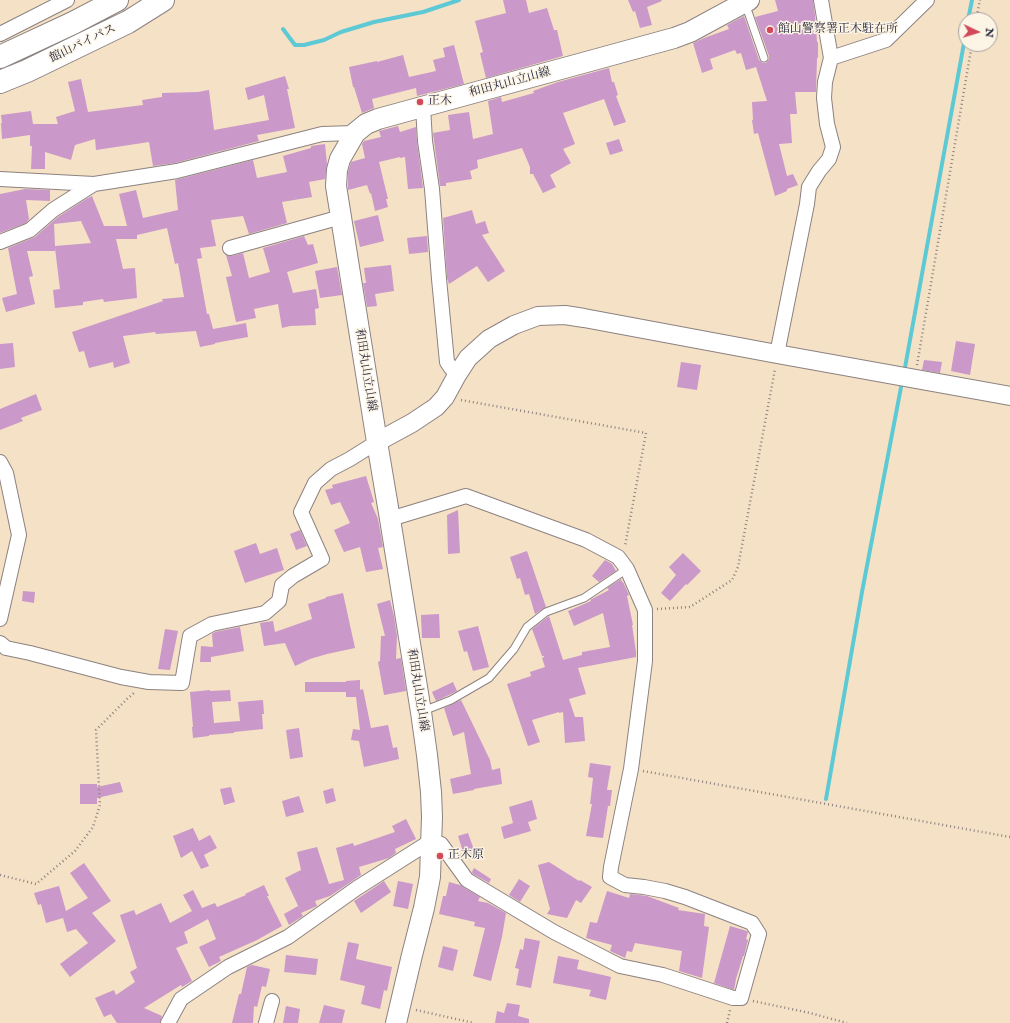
<!DOCTYPE html>
<html>
<head>
<meta charset="utf-8">
<style>
  body { margin:0 }
  #map { position:relative; width:1010px; height:1023px; overflow:hidden; background:#f5e1c6; font-family:"IM FELL English",serif }
  canvas { display:block }
  .north { position:absolute; left:958px; top:12px; width:40px; height:40px; box-sizing:border-box; background:#fcf5e5; border:1px solid #a5a1a1; border-radius:50%; rotate:94deg; font-size:11px; font-weight:700; line-height:16px; text-align:center; color:#22223b }
  .north::after { content:''; display:block; margin:auto; width:14px; height:18px; background:#d1495b; clip-path:polygon(50% 0,100% 100%,50% 72%,0 100%) }
</style>
</head>
<body>
<div id="map">
<canvas width="1010" height="1023"></canvas>
<div class="north">N</div>
</div>
<script>
const c = document.querySelector('canvas').getContext('2d');
c.lineJoin = 'round';
const shape = rows => new Path2D(rows.map(r => 'M' + r).join(''));
function strokePath(path, color, width, dash) { c.strokeStyle = color; c.lineWidth = width; c.lineCap = dash ? 'butt' : 'round'; c.setLineDash(dash || []); c.stroke(path); }
function fill(path, color) { c.fillStyle = color; c.fill(path, 'evenodd'); }
function write(font, color, halo, rows, align = 'center') {
  c.font = font + ' "IM FELL English","Noto Serif JP",serif'; c.lineWidth = 3; c.setLineDash([]); c.textBaseline = 'middle'; c.strokeStyle = halo; c.fillStyle = color; for (const [text, x, y, turn = 0] of rows) {
    c.save(); c.translate(x, y); c.rotate((+turn || 0) * Math.PI / 180); c.textAlign = isNaN(turn) ? turn : align; if (halo) c.strokeText(text, 0, 0); c.fillText(text, 0, 0); c.restore();
  }
}
strokePath(shape([
  [968,20,972,0],
  [283,29,295,45,304,45,324,40,341,32,374,22,423,12,459,0],
  [904,373,966,32],
  [826,799,862,592,902,382]
]), '#5dc9d5', 4);
fill(shape([
  [503,0,526,0,529,13,547,8,554,30,557,30,563,56,486,78,480,53,483,52,475,21,506,13],
  [628,0,661,0,662,1,647,7,652,25,640,28,635,11,633,12],
  [775,0,813,0,815,15,817,42,818,42,818,58,817,58,816,92,795,92,797,114,790,114,792,143,779,144,787,176,793,174,798,185,787,189,787,191,775,196,758,133,754,134,752,120,753,120,752,102,767,101,756,67,746,70,741,53,737,54,735,50,710,59,713,69,702,73,693,43,704,38,729,29,727,25,744,16,759,60,763,63,766,63,769,59,769,56,755,17,778,11],
  [454,45,464,84,417,96,416,88,372,99,374,108,362,113,354,87,353,87,349,67,377,61,377,62,403,55,409,77,436,71,433,60,445,57,443,48],
  [609,68,612,82,614,82,618,95,616,96,626,122,614,126,604,99,563,113,575,144,563,149,571,163,550,175,556,187,543,193,533,174,530,174,530,167,522,148,477,160,478,168,470,171,472,179,446,183,446,186,440,186,433,133,450,130,448,115,469,112,473,139,493,134,488,101,501,97,502,102,534,93,533,91,558,82],
  [285,76,289,89,287,89,295,128,257,135,259,141,175,163,153,166,149,142,96,150,95,139,75,145,71,160,45,152,45,169,31,169,32,146,30,146,30,135,2,139,1,123,2,123,1,115,31,111,33,124,58,124,56,117,75,111,68,82,81,79,88,112,143,105,142,100,162,97,162,93,198,92,209,90,214,130,269,120,264,95,248,100,245,88],
  [398,126,400,132,416,127,417,142,423,188,408,189,405,157,400,158,400,157,379,162,388,199,386,199,388,207,375,211,371,193,370,194,367,185,348,190,348,172,351,162,365,158,362,144,364,141,381,137,379,131],
  [619,139,623,151,610,155,606,143],
  [325,144,327,164,325,179,309,182,312,197,282,202,287,223,249,234,243,216,211,220,216,246,200,248,202,258,197,259,207,314,209,314,213,329,246,323,248,337,215,343,215,344,200,347,196,331,156,334,155,332,123,336,130,363,114,368,113,362,89,368,84,351,79,352,72,332,163,301,162,299,184,297,178,263,175,264,167,228,137,235,137,239,116,239,123,269,135,268,137,298,104,302,103,299,83,302,83,305,55,308,53,290,60,289,55,248,55,251,27,251,33,276,29,277,35,304,6,312,2,298,17,294,8,248,35,237,58,217,86,199,92,196,104,226,127,226,119,194,136,190,143,218,178,210,175,180,253,160,257,178,287,172,283,156,311,148,311,146],
  [81,221,91,243,55,246,54,224],
  [25,189,50,190,50,201,26,200,29,219,26,223,0,233,0,194],
  [472,210,476,224,485,221,489,233,482,235,505,271,488,282,477,266,449,284,447,278,443,218],
  [378,215,384,241,360,247,354,221],
  [304,236,308,245,313,244,318,263,287,272,293,293,316,289,319,308,315,309,316,325,290,326,282,328,278,304,254,309,256,318,236,322,226,277,232,276,226,255,232,256,243,253,249,278,270,272,263,248],
  [427,236,428,252,409,254,407,238],
  [391,265,394,291,375,294,377,306,367,307,363,283,366,283,364,268],
  [337,267,342,295,320,298,315,271],
  [956,341,975,344,970,375,951,371],
  [13,343,15,367,0,369,0,344],
  [924,360,942,362,940,373,922,370],
  [681,362,701,365,697,390,677,387],
  [36,394,42,410,21,418,23,421,0,430,0,409],
  [366,476,374,502,371,503,378,519,383,547,378,548,383,569,366,572,360,547,344,552,334,530,350,523,340,502,331,505,325,490,333,488,332,485],
  [458,510,460,553,448,554,447,515],
  [300,530,307,546,296,550,290,534],
  [256,543,260,554,277,548,284,570,245,583,234,551],
  [527,551,546,607,535,614,529,594,525,595,520,578,517,579,510,557],
  [683,553,701,571,687,585,686,584,670,601,661,593,676,575,669,567],
  [605,560,612,564,616,571,599,582,592,576],
  [621,579,622,582,623,582,629,595,627,596,633,625,632,625,636,652,636,657,578,668,586,694,569,699,575,717,583,717,585,741,565,743,563,712,559,713,559,712,532,720,540,742,528,746,507,684,531,676,530,672,545,667,542,658,544,657,544,656,542,656,532,629,549,616,563,660,582,655,582,652,610,647,603,613,574,626,568,611,591,601,590,600,609,590,607,588],
  [23,591,35,592,34,603,22,601],
  [343,593,355,648,327,654,310,659,295,666,285,643,264,646,260,623,273,621,275,632,312,619,308,604,326,598,326,597],
  [390,600,394,616,397,636,396,659,401,658,406,691,384,695,378,662,380,661,381,636,385,636,377,604],
  [439,614,440,638,422,638,421,615],
  [478,626,489,667,473,671,467,651,464,652,458,631],
  [240,627,244,651,211,657,211,662,200,662,201,646,213,647,212,634,215,632],
  [165,629,178,631,170,670,158,669],
  [360,680,360,690,363,689,371,728,388,725,393,748,397,747,399,759,364,767,359,741,351,740,353,729,360,730,356,697,346,697,346,692,305,692,305,682,346,682,346,681],
  [453,682,457,691,449,695,436,701,432,692],
  [210,690,210,691,230,690,231,701,212,702,214,723,240,721,238,702,263,700,264,714,262,714,263,729,234,732,234,733,209,735,209,736,193,738,192,727,193,727,190,692],
  [461,700,490,760,492,770,500,768,502,784,474,789,474,790,453,794,450,779,471,774,464,732,453,736,444,708],
  [299,728,303,757,290,759,286,730],
  [590,763,611,766,607,790,612,790,610,806,608,806,603,838,586,836,592,804,590,804,593,778,588,777],
  [120,782,123,792,97,798,97,804,80,804,80,784,97,784,97,787],
  [231,787,235,802,224,805,220,789],
  [333,788,336,801,326,804,323,791],
  [299,796,304,812,286,817,282,801],
  [532,800,537,819,528,822,531,831,504,839,501,827,513,823,509,807],
  [406,819,416,839,395,849,396,853,389,858,359,867,361,875,330,896,315,901,317,906,301,913,303,916,289,925,284,914,298,906,301,912,285,878,301,870,297,852,317,847,329,884,344,880,336,848,353,843,354,846,395,832,392,826],
  [193,828,199,841,210,835,217,848,204,855,209,866,201,869,192,851,181,858,173,836],
  [468,833,473,847,473,852,464,855,458,836],
  [549,862,579,881,580,880,592,887,581,903,576,900,567,918,547,914,550,909,538,865],
  [84,863,111,901,92,913,116,941,70,977,60,964,88,943,76,929,67,932,63,918,46,923,41,904,38,905,34,893,59,886,66,911,88,898,70,873],
  [474,868,491,879,489,883,473,874,472,872],
  [519,879,530,886,520,902,509,895],
  [384,881,391,892,361,913,354,901],
  [398,881,413,884,408,909,393,906],
  [449,882,460,885,480,897,478,901,488,903,506,913,502,937,491,981,473,976,485,928,474,926,475,922,439,914,443,896,446,896],
  [264,885,269,896,267,896,282,926,257,940,219,957,221,961,209,967,199,947,216,939,208,919,184,932,188,943,176,948,192,981,182,987,181,985,144,1008,162,1016,160,1023,117,1023,111,1014,104,1017,95,998,114,990,116,995,135,982,130,972,137,968,120,915,134,910,136,915,161,903,170,923,192,911,183,895,193,890,202,908,215,903,217,907,246,895,245,894],
  [607,891,629,898,630,894,647,896,679,908,678,910,705,914,704,926,709,927,702,978,679,971,682,951,635,943,632,952,627,951,625,958,610,951,612,945,586,938,590,922,597,923],
  [730,926,747,931,748,932,746,939,748,940,744,956,743,956,736,979,734,990,714,983],
  [525,938,540,941,531,988,516,985,519,969,515,968,520,949,523,950],
  [348,942,359,944,356,959,392,967,387,991,384,990,380,1009,361,1004,365,986,340,980],
  [443,946,458,950,453,971,438,967],
  [286,955,318,959,316,975,284,972],
  [558,956,579,960,577,969,611,977,606,1000,589,996,591,990,553,983],
  [252,965,270,969,266,987,262,986,257,1007,254,1006,253,1023,232,1023,239,994,241,994,247,967],
  [507,1003,520,1005,518,1016,529,1019,529,1023,495,1023,497,1011,504,1013],
  [324,1005,345,1010,342,1023,319,1023],
  [286,1006,300,1009,298,1023,283,1023]
]), '#ca98c9');
const service = shape([
  [745,3,764,58],
  [423,711,451,700,489,678,514,649,527,627,546,612,584,598,627,569]
]);
const minor = shape([
  [0,34,67,0],
  [831,58,886,40,927,0],
  [423,107,425,141,432,189,439,279,447,362,451,368,457,375],
  [0,179,94,184,177,171,322,134,355,133],
  [0,242,30,230,53,210,94,184],
  [230,248,341,217],
  [777,354,807,204,809,187,819,171,829,159,833,147,827,124,824,98,825,82,831,58,821,0],
  [0,462,6,473,19,535,0,619],
  [0,643,6,648,30,653,121,677,149,682,182,683,190,636,212,624,265,613,279,601,282,585,293,576,322,559,301,512,315,483,331,469,350,459,377,442],
  [168,1023,181,999,228,967,288,937,357,888,431,841,441,844,467,880,554,932,620,966,663,975,733,998,741,998,759,934,752,923,685,897,665,891,644,887,625,885,610,877,611,867,631,769,645,661,645,610,627,569,618,557,586,540,466,496,390,519],
  [266,1023,272,1001]
]);
const tertiary = shape([
  [377,442,412,423,436,407,445,397,457,375,468,358,489,339,514,325,538,316,565,315,584,318,777,354,1010,396]
]);
const secondary = shape([
  [396,1023,412,955,424,908,430,877,432,817,431,792,427,755,421,712,390,519,377,442,336,186,337,170,340,159,355,133,366,124,378,119,674,38,690,32,749,0]
]);
const trunk = shape([
  [0,57,73,23,117,0],
  [0,82,27,71,128,22,163,0]
]);
strokePath(service, '#8c8280', 9);
strokePath(minor, '#8c8280', 16);
strokePath(tertiary, '#8c8280', 20);
strokePath(secondary, '#8c8280', 22);
strokePath(trunk, '#8c8280', 24);
strokePath(shape([
  [976,20,980,0],
  [917,365,972,44],
  [461,400,646,433,625,546],
  [657,609,690,607,732,580,738,567,775,369],
  [643,771,1010,837],
  [0,875,36,884,75,851,93,827,100,805,96,730,127,699,134,693],
  [753,1001,810,1013,847,1023],
  [416,1010,474,1023],
  [727,1023,730,1010]
]), '#8c8280', 2.5, [1, 3]);
strokePath(service, '#fff', 7);
strokePath(minor, '#fff', 14);
strokePath(tertiary, '#fff', 18);
strokePath(secondary, '#fff', 20);
strokePath(trunk, '#fff', 22);
for (const [x, y, r, color] of [
  [770,30,4,"#d1495b"],
  [420,102,4,"#d1495b"],
  [440,856,4,"#d1495b"]
]) { const dot = new Path2D(); dot.arc(x, y, r, 0, 2 * Math.PI); c.fillStyle = color; c.fill(dot); strokePath(dot, '#fcf5e5', 1.5); }
write('12px', '#22223b', '#fcf5e5', [
  ["館山警察署正木駐在所",778,30],
  ["正木",428,102],
  ["正木原",448,856]
], 'left');
write('12px', '#22223b', '#fcf5e5', [
  ["館山バイパス",83,44,-26],
  ["和田丸山立山線",510,83,-15],
  ["和田丸山立山線",365,370,81],
  ["和田丸山立山線",417,690,81]
]);
</script>
</body>
</html>
